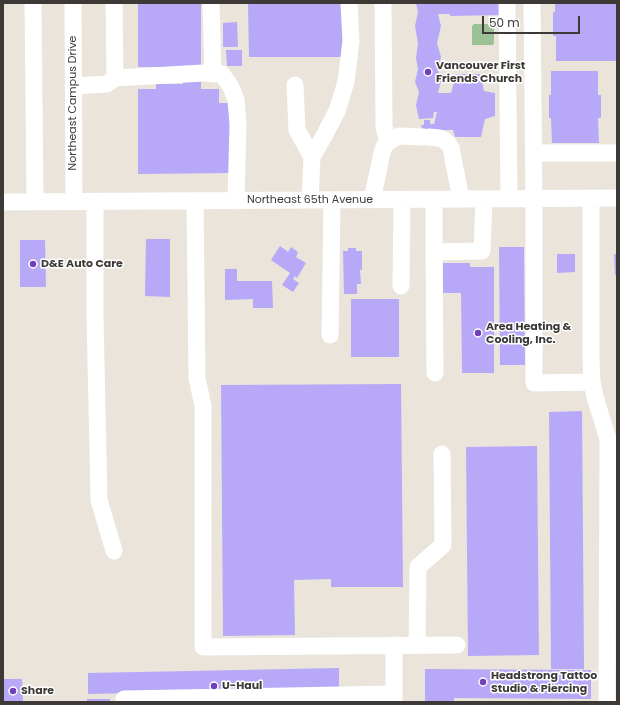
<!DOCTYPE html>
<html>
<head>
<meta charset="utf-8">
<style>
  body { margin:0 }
  #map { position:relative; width:620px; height:705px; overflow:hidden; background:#eae4db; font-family:Poppins,sans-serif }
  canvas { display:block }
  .frame { position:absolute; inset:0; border:4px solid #3c3936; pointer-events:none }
  .scale { position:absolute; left:482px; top:16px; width:98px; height:18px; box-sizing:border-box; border:2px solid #3c3936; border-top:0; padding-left:5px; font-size:12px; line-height:14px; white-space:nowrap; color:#3c3936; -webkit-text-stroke:3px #fff; paint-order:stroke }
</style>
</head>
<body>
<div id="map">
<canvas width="620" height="705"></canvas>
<div class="frame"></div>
<div class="scale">50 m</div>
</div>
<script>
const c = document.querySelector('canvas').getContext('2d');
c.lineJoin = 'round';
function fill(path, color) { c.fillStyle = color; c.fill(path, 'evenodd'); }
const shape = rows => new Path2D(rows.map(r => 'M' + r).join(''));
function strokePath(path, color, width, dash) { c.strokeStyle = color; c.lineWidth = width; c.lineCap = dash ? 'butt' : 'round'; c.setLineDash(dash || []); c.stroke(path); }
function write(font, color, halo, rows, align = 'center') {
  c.font = font + ' Poppins,sans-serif'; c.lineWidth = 3; c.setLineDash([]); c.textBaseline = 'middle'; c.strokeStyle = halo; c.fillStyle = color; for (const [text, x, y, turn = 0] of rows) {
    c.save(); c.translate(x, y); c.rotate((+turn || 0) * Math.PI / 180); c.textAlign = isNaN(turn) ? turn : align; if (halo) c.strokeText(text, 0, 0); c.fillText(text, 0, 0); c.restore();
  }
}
fill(shape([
  [474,24,492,24,494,26,494,43,493,45,472,45,472,26]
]), '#9bc195');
fill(shape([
  [138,3,201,3,201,67,138,67],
  [248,3,342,3,343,57,249,57],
  [416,3,502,3,502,15,450,16,450,14,438,14,441,26,437,43,441,57,438,70,441,81,438,93,451,93,456,74,480,74,484,91,495,93,495,116,485,119,481,137,455,137,453,130,431,130,426,143,421,125,424,125,424,120,430,120,430,124,434,124,437,112,434,112,433,118,419,119,416,105,419,92,415,82,418,69,416,58,418,43,415,26,418,12],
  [555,3,616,3,616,11,617,11,616,61,556,61,556,36,553,36,553,12,555,12],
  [237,22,238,47,223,47,223,23],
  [226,50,242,50,242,66,227,66],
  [551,71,598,71,598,95,601,95,601,118,598,118,599,143,552,143,551,118,549,118,549,95,551,95],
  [183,80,201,80,201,89,219,89,219,103,231,103,232,173,138,174,138,89,156,89,156,84,183,84],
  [146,239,170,239,170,297,145,296],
  [20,240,45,240,46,287,20,287],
  [280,246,288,252,291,247,298,252,296,257,306,263,297,278,295,276,293,279,299,283,293,292,282,285,290,273,271,260],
  [499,247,524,247,525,365,500,365],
  [348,248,356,248,356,251,362,251,362,270,360,270,361,284,357,284,357,294,344,294,343,251,348,251],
  [557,254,575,254,575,272,557,273],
  [614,254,617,254,617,275,615,275],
  [443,263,470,263,470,267,494,267,494,373,462,373,461,293,443,293],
  [225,269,237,269,237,281,272,281,273,308,253,308,253,299,225,300],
  [351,299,399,299,399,357,351,357],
  [401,384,403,587,331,587,331,579,294,580,295,635,223,636,221,385],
  [582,411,584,669,551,669,549,412],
  [537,446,539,655,468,656,466,447],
  [339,668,339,689,88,694,88,673],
  [425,669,591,670,591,699,454,698,454,702,425,702],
  [3,679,22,679,23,702,3,702],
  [87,699,110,699,110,702,87,702]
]), '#b7a9f7');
strokePath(shape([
  [33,3,35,202],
  [73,3,74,202],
  [211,3,213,74],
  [383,3,384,127,388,142],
  [507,3,509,199],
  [532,3,534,199,534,383,592,382],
  [115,78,204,73,222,74,231,87,236,100,238,124,236,201],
  [295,85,297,130,312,157],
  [73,86,107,84,115,78,114,3],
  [429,137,439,138,444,140,448,143,451,148,461,199],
  [534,153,617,153],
  [591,198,591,358,592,382,595,397,608,439,607,702],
  [310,200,312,157,324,136,337,111,346,82,351,41,349,3],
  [372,200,382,153,384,147,388,142,393,139,399,136,424,137],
  [434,200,434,252,482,251,484,199],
  [195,201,197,378,203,406,203,647,457,645],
  [3,202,617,198],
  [95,202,95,316,99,500,114,551],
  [434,252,435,373],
  [401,286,402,200],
  [330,335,332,200],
  [394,645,394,702],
  [417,645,418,567,443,545,442,454],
  [124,702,124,699,394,694]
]), '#fff', 17);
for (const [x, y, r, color] of [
  [428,72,4,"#6f42ba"],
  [33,264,4,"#6f42ba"],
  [478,333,4,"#6f42ba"],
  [483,682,4,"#6f42ba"],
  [214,686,4,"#6f42ba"],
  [13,691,4,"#6f42ba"]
]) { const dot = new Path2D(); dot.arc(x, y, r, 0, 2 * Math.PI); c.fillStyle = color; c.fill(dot); strokePath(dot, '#fff', 1.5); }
write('bold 11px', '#3c3936', '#fff', [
  ["Vancouver First",436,66],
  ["Friends Church",436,79],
  ["D&E Auto Care",41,264],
  ["Area Heating &",486,327],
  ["Cooling, Inc.",486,340],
  ["Headstrong Tattoo",491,676],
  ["Studio & Piercing",491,689],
  ["U-Haul",222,686],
  ["Share",21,691]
], 'left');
write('11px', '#3c3936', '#fff', [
  ["Northeast Campus Drive",73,103,-90],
  ["Northeast 65th Avenue",310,200]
]);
</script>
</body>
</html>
